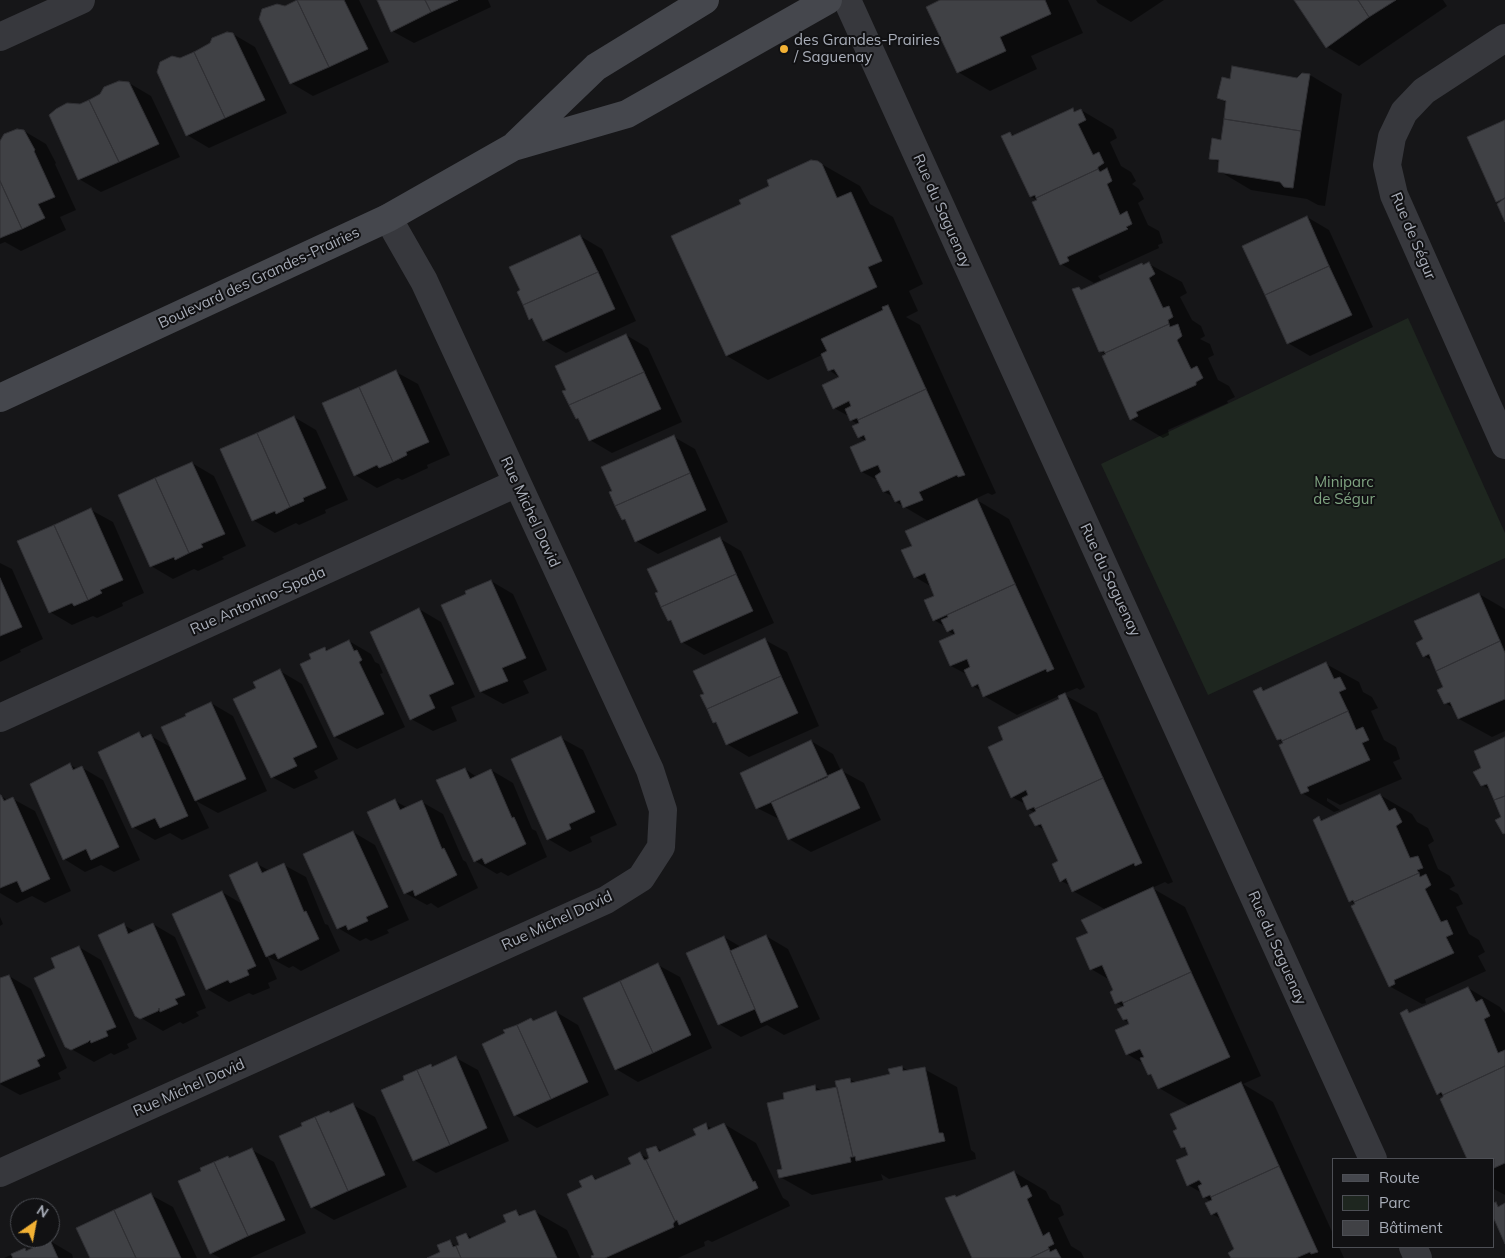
<!DOCTYPE html>
<html>
<head>
<meta charset="utf-8">
<style>
  body { margin:0 }
  #map { position:relative; width:1505px; height:1258px; overflow:hidden; background:#161618; font-family:Mulish,sans-serif }
  canvas { display:block }
  .legend { position:absolute; left:1332px; top:1158px; width:162px; height:90px; box-sizing:border-box; background:#111113; border:1px solid #4d4f55; margin:0; padding:6px 9px; list-style:none; font-size:15px; color:#a8adb8 }
  .legend li { display:flex; align-items:center; gap:10px; height:25px }
  .legend b { width:25px; border:1px solid #4d4f55 }
  .north { position:absolute; left:10px; top:1198px; width:50px; height:50px; box-sizing:border-box; background:#111113; border:1px solid #4d4f55; border-radius:50%; rotate:33deg; font-size:14px; font-weight:700; line-height:20px; text-align:center; color:#a8adb8 }
  .north::after { content:''; display:block; margin:auto; width:18px; height:22px; background:#f2b134; clip-path:polygon(50% 0,100% 100%,50% 72%,0 100%) }
</style>
</head>
<body>
<div id="map">
<canvas width="1505" height="1258"></canvas>
<ul class="legend">
<li><b style="height:6px;background:#45474d"></b>Route</li>
<li><b style="height:14px;background:#1e261f"></b>Parc</li>
<li><b style="height:14px;background:#404145"></b>Bâtiment</li>
</ul>
<div class="north">N</div>
</div>
<script>
const c = document.querySelector('canvas').getContext('2d');
c.lineJoin = 'round';
function fill(path, color) { c.fillStyle = color; c.fill(path, 'evenodd'); }
const shape = rows => new Path2D(rows.map(r => 'M' + r).join(''));
function strokePath(path, color, width, dash) { c.strokeStyle = color; c.lineWidth = width; c.lineCap = dash ? 'butt' : 'round'; c.setLineDash(dash || []); c.stroke(path); }
function write(font, color, halo, rows, align = 'center') {
  c.font = font + ' Mulish,sans-serif'; c.lineWidth = 4; c.setLineDash([]); c.textBaseline = 'middle'; c.strokeStyle = halo; c.fillStyle = color; for (const [text, x, y, turn = 0] of rows) {
    c.save(); c.translate(x, y); c.rotate((+turn || 0) * Math.PI / 180); c.textAlign = isNaN(turn) ? turn : align; if (halo) c.strokeText(text, 0, 0); c.fillText(text, 0, 0); c.restore();
  }
}
fill(shape([
  [1408,318,1505,533,1505,558,1208,695,1101,464]
]), '#1e261f');
fill(shape([
  [299,0,359,0,389,62,313,96,291,83,285,7],
  [378,0,488,0,491,7,414,43,392,31],
  [943,0,1068,0,1083,33,1031,56,1037,69,990,91,958,72],
  [1096,0,1164,0,1131,22,1098,3],
  [1295,0,1443,0,1447,6,1359,66,1327,47],
  [233,34,255,47,287,113,209,148,187,135,180,59],
  [1302,74,1310,75,1342,94,1325,206,1318,205,1307,199,1251,190,1219,171,1220,163,1211,158,1222,141,1227,103,1219,98,1231,80,1297,79],
  [129,83,151,96,180,157,101,192,79,179,80,105],
  [1073,110,1077,112,1081,110,1113,129,1117,138,1110,142,1121,166,1131,172,1136,181,1132,184,1139,189,1144,199,1138,203,1148,225,1159,231,1163,243,1158,245,1159,248,1098,276,1101,280,1094,283,1061,264,1039,201,1031,197,1002,137,1010,133,1015,136],
  [24,131,46,144,56,163,55,164,76,210,60,217,66,230,21,251,5,242,0,244,0,143],
  [818,162,860,186,870,204,893,217,923,284,909,291,918,311,906,317,920,325,996,493,992,495,988,493,975,499,1009,519,1085,687,1080,690,1077,688,1063,694,1097,713,1173,882,1168,884,1165,882,1152,888,1185,907,1261,1076,1243,1084,1273,1102,1334,1236,1334,1247,1339,1247,1344,1258,1232,1258,1236,1250,1223,1220,1212,1214,1212,1202,1204,1197,1202,1193,1188,1185,1190,1156,1188,1151,1182,1147,1178,1130,1190,1106,1159,1088,1154,1077,1149,1074,1144,1064,1127,1054,1131,1024,1124,1020,1124,1007,1116,1003,1115,991,1110,980,1091,969,1089,933,1106,910,1073,891,1071,886,1061,881,1060,862,1046,831,1036,825,1036,813,1028,809,1027,805,1012,797,1005,740,1061,700,1059,696,1017,715,984,696,983,692,973,686,968,675,951,666,955,635,948,631,946,627,934,620,936,596,932,587,915,577,914,547,930,522,896,502,894,497,884,492,879,481,862,472,852,448,866,441,859,437,859,425,851,420,850,417,834,408,840,378,829,370,822,355,768,380,727,356,743,205],
  [1307,217,1329,230,1373,327,1310,356,1288,343],
  [580,236,602,249,636,321,566,353,544,340,535,321,530,319],
  [1149,264,1182,282,1187,293,1180,297,1192,320,1201,326,1205,336,1200,339,1210,344,1214,355,1208,358,1218,380,1229,386,1235,397,1227,401,1228,403,1168,430,1169,435,1163,438,1131,419,1107,355,1100,351,1079,288,1083,290],
  [626,335,648,348,682,422,612,453,590,440,581,421,577,418],
  [396,372,418,384,450,455,427,465,428,468,402,480,398,478,377,488,355,475],
  [294,417,316,430,348,500,325,510,326,513,299,525,296,523,275,533,253,520],
  [674,437,695,449,728,522,658,554,636,541,628,522,623,519],
  [192,463,214,476,246,546,222,557,224,559,198,571,194,569,173,579,151,566],
  [91,510,113,522,144,593,122,603,123,606,97,618,93,616,72,625,50,612],
  [719,538,741,551,774,623,704,655,682,642,673,623,669,620],
  [0,563,12,569,43,639,20,650,21,652,0,662],
  [491,581,513,594,547,670,523,681,529,693,503,704,481,692,443,606,468,595],
  [1479,594,1505,609,1505,731,1492,737,1459,719,1455,709,1445,703,1445,687,1433,661,1424,656],
  [419,609,441,622,475,697,451,707,457,721,433,731,411,719],
  [765,640,787,652,819,726,749,757,727,744,719,725,714,722],
  [349,641,371,654,375,662,379,664,383,673,380,674,405,727,357,749,335,737,302,665,313,660,325,648,329,651],
  [1326,664,1359,682,1363,692,1372,697,1378,708,1371,711,1384,740,1396,747,1400,759,1393,762,1402,779,1340,805,1327,798,1327,801,1340,810,1334,812,1302,793,1285,744,1278,739,1261,688,1266,691],
  [280,671,302,684,338,759,314,771,318,778,294,789,272,777,258,688],
  [211,703,233,716,267,791,218,813,196,801,209,828,182,840,170,833,155,840,133,827,139,733,146,738,151,736,172,748,188,716],
  [561,738,583,750,617,825,590,837,592,842,570,852,548,839],
  [1505,738,1505,834,1503,818,1492,791,1482,785,1482,769],
  [811,741,833,754,841,771,842,771,864,783,881,820,811,852,789,839,781,820,757,808],
  [70,765,78,769,81,767,103,780,140,860,114,872,101,865,85,872,64,859],
  [465,769,477,777,491,770,513,783,532,829,536,831,547,857,508,876,501,872,497,874,475,861],
  [1380,795,1412,814,1417,822,1428,828,1434,841,1428,845,1438,869,1450,876,1455,886,1449,889,1458,894,1463,904,1456,907,1469,934,1479,940,1485,952,1478,956,1486,971,1425,999,1426,1003,1422,1004,1389,986,1357,905,1350,901,1319,818,1324,821],
  [1,796,9,801,13,799,35,811,71,891,45,903,32,896,17,903,0,893],
  [395,801,408,808,422,802,443,814,463,860,466,862,478,888,438,908,431,903,427,905,405,893],
  [353,832,375,845,409,920,387,930,389,933,371,941,366,938,360,941,338,928],
  [257,864,270,871,284,865,306,877,325,924,328,925,340,951,301,971,293,966,289,968,267,956,277,979,268,983,270,988,253,995,249,993,229,1002,207,989,222,892,244,905],
  [0,917,3,924,0,926],
  [153,924,175,937,206,1008,196,1012,199,1016,183,1024,180,1022,163,1031,136,1015,124,925,136,932],
  [766,936,788,949,820,1019,784,1035,767,1025,741,1037,719,1024,724,937,741,947],
  [79,947,101,960,137,1039,127,1044,129,1048,114,1055,111,1053,94,1062,66,1046,57,969],
  [658,965,680,977,712,1048,638,1082,616,1069],
  [9,976,31,989,67,1068,58,1073,61,1079,20,1095,0,1084,0,980],
  [1468,988,1500,1007,1505,1013,1505,1195,1494,1189,1494,1159,1468,1159,1442,1100,1445,1098,1438,1094,1407,1011,1412,1013],
  [556,1012,578,1025,609,1095,537,1128,515,1115,531,1020,535,1022],
  [456,1058,478,1070,509,1141,436,1173,414,1160,406,1080,431,1065,434,1067],
  [902,1067,909,1071,924,1069,957,1087,971,1150,975,1153,976,1159,889,1179,881,1174,883,1180,812,1195,780,1177,783,1170,786,1100,815,1087,823,1091,838,1088,849,1079,857,1083,892,1075],
  [353,1105,375,1117,407,1187,334,1220,312,1207,304,1127,329,1112,332,1114],
  [724,1124,756,1143,783,1198,788,1201,790,1206,712,1242,708,1240,704,1242,705,1246,678,1258,593,1258,595,1255,584,1188,592,1176,598,1180,633,1165,640,1154,651,1160,656,1147,664,1152,697,1135,706,1125,713,1129],
  [252,1150,274,1162,306,1233,250,1258,220,1258,211,1253,228,1157,231,1159],
  [1014,1172,1046,1191,1050,1199,1060,1205,1064,1215,1058,1218,1071,1246,1081,1252,1084,1258,974,1258,955,1196,958,1198],
  [151,1195,173,1207,197,1258,92,1258],
  [534,1211,567,1230,580,1258,431,1258,442,1253,449,1242,458,1247,466,1234,473,1238,508,1222,516,1212,523,1216],
  [50,1241,72,1254,73,1258,4,1258,25,1249,28,1251]
]), '#0007');
const building = shape([
  [297,0,329,67,290,84,259,19,262,9,277,4,285,6,297,0],
  [297,0,344,0,368,49,329,67,297,0],
  [377,0,425,0,431,12,391,32,377,0],
  [425,0,458,0,431,12,425,0],
  [940,0,1045,0,1051,14,1000,37,1006,51,957,73,926,7,940,0],
  [1294,0,1358,0,1369,17,1326,48,1294,0],
  [1358,0,1396,0,1369,17,1358,0],
  [227,32,233,33,265,100,225,118,194,52,210,43,212,38,227,32],
  [194,52,225,118,186,136,157,72,160,62,172,56,180,58,194,52],
  [1232,66,1297,78,1302,73,1310,74,1301,131,1224,119,1226,101,1217,98,1222,77,1230,79,1232,66],
  [119,81,129,82,159,144,119,162,89,100,100,94,104,87,119,81],
  [89,100,119,162,78,180,49,115,56,109,67,103,80,104,89,100],
  [1073,108,1074,112,1081,109,1086,120,1078,124,1093,155,1099,152,1104,163,1098,167,1098,169,1036,198,1035,195,1030,197,1001,136,1010,132,1012,136,1073,108],
  [1224,119,1301,131,1293,188,1284,187,1280,182,1218,172,1219,160,1209,159,1212,138,1221,140,1224,119],
  [1505,120,1505,198,1496,202,1467,137,1505,120],
  [17,129,24,130,35,150,34,151,55,197,38,204,45,218,22,229,0,181,0,141,4,134,17,129],
  [811,160,818,161,822,164,837,198,851,192,882,261,868,267,877,287,726,356,671,236,741,204,739,200,769,186,767,180,811,160],
  [1107,168,1112,181,1107,184,1120,215,1127,211,1132,224,1126,227,1128,229,1067,257,1069,261,1060,265,1032,202,1037,200,1036,198,1098,169,1100,172,1107,168],
  [0,181,22,229,0,238,0,181],
  [1505,198,1505,222,1497,204,1505,198],
  [1307,216,1329,266,1265,295,1242,246,1307,216],
  [580,235,598,272,523,305,517,292,520,290,509,267,580,235],
  [1149,262,1155,274,1149,278,1163,308,1169,306,1173,317,1168,320,1169,324,1105,353,1104,351,1099,352,1072,289,1079,287,1081,290,1142,263,1143,265,1149,262],
  [1329,266,1352,315,1287,344,1265,295,1329,266],
  [598,272,615,309,543,341,532,318,529,320,523,305,598,272],
  [888,305,926,389,858,420,857,418,850,421,845,409,851,406,849,401,833,409,822,385,839,377,834,369,828,371,821,354,827,351,821,339,883,310,882,307,888,305],
  [1169,324,1170,327,1178,324,1182,336,1177,340,1191,369,1197,366,1203,378,1196,382,1196,385,1136,412,1138,416,1130,420,1102,356,1106,354,1105,353,1169,324],
  [626,334,644,372,569,405,562,391,566,390,555,366,626,334],
  [396,370,429,442,406,452,407,455,393,462,359,387,396,370],
  [644,372,661,409,589,441,578,418,576,419,569,405,644,372],
  [359,387,393,462,379,468,377,465,354,476,322,403,359,387],
  [926,389,965,475,958,477,957,475,919,492,923,500,903,508,900,500,895,502,889,490,883,492,875,476,881,472,878,465,861,472,850,447,866,440,864,435,858,438,852,426,859,423,858,420,926,389],
  [294,416,326,488,303,498,304,501,290,507,257,433,294,416],
  [257,433,290,507,276,514,275,511,252,521,220,449,257,433],
  [674,435,690,473,615,506,609,492,612,491,601,467,674,435],
  [192,462,225,534,201,544,203,547,189,553,155,478,192,462],
  [690,473,706,510,635,542,625,519,622,520,615,506,690,473],
  [155,478,189,553,175,560,174,557,150,567,118,495,155,478],
  [977,499,1015,584,933,621,924,600,934,596,925,573,914,578,901,550,912,546,905,531,977,499],
  [91,508,123,580,100,590,102,593,88,600,54,525,91,508],
  [54,525,88,600,74,606,72,603,49,613,17,541,54,525],
  [720,537,736,574,661,607,655,593,658,592,647,569,720,537],
  [736,574,753,611,681,643,671,620,668,621,661,607,736,574],
  [0,578,22,627,0,636,0,578],
  [491,580,526,658,502,668,508,681,480,692,441,605,466,594,465,591,491,580],
  [1015,584,1054,669,1047,672,1046,669,983,697,978,684,972,687,964,670,970,667,967,659,950,666,939,641,955,634,953,629,947,632,941,620,948,617,947,615,1015,584],
  [1479,593,1500,641,1436,671,1429,654,1423,657,1416,643,1423,639,1414,621,1479,593],
  [419,608,454,684,429,695,435,708,410,720,370,632,419,608],
  [765,638,781,676,707,709,700,695,704,694,693,671,765,638],
  [349,640,354,651,357,650,362,660,359,662,384,714,334,737,300,664,311,659,309,654,325,647,326,651,349,640],
  [1500,641,1505,653,1505,699,1458,719,1450,702,1444,704,1437,690,1443,687,1436,671,1500,641],
  [1326,662,1334,679,1340,677,1346,689,1339,692,1348,711,1282,741,1281,739,1277,740,1253,691,1261,687,1263,691,1326,662],
  [280,669,317,747,293,758,297,766,271,778,233,699,256,688,253,682,280,669],
  [781,676,798,713,726,745,716,722,713,723,707,709,781,676],
  [1065,693,1103,778,1035,809,1034,807,1027,810,1022,798,1028,795,1026,790,1011,798,988,747,1003,740,998,727,1059,699,1058,696,1065,693],
  [211,702,246,779,195,801,161,727,186,716,185,714,211,702],
  [1348,711,1356,730,1363,727,1369,740,1362,743,1370,760,1307,787,1309,791,1301,794,1279,745,1283,743,1282,741,1348,711],
  [139,732,142,738,151,734,188,816,160,828,155,818,132,828,98,752,139,732],
  [561,736,595,812,569,824,571,829,547,840,511,759,561,736],
  [1505,737,1505,796,1494,800,1487,784,1481,786,1473,772,1481,768,1474,751,1505,737],
  [811,740,828,777,756,809,740,773,811,740],
  [70,763,73,770,82,766,119,847,91,860,86,849,63,860,30,784,70,763],
  [465,768,470,779,491,769,512,818,514,817,526,844,485,864,482,858,474,862,436,780,465,768],
  [842,769,860,808,788,840,771,802,842,769],
  [1103,778,1142,863,1135,866,1134,863,1072,892,1066,878,1060,882,1052,864,1058,861,1041,824,1035,826,1029,815,1036,811,1035,809,1103,778],
  [1380,794,1389,811,1395,808,1402,822,1396,826,1410,858,1418,856,1423,868,1417,870,1419,873,1354,902,1353,900,1349,902,1313,820,1319,816,1321,821,1380,794],
  [0,795,1,795,4,801,13,797,50,879,22,892,17,881,0,888,0,795],
  [1505,796,1505,833,1503,834,1495,820,1501,817,1494,800,1505,796],
  [395,799,400,810,422,800,442,849,444,848,457,875,415,896,413,890,404,894,367,812,395,799],
  [353,831,388,907,366,917,368,921,348,930,346,925,337,929,303,854,353,831],
  [257,862,262,873,284,863,304,912,306,911,319,939,278,959,275,953,266,957,229,875,257,862],
  [1419,873,1420,877,1426,874,1431,885,1425,889,1441,922,1447,920,1453,934,1446,937,1454,953,1394,980,1395,984,1389,987,1351,906,1355,904,1354,902,1419,873],
  [1153,887,1191,972,1123,1003,1122,1001,1115,1004,1110,992,1113,990,1102,965,1090,970,1076,938,1088,933,1081,920,1153,887],
  [222,891,256,966,247,970,249,975,230,983,228,980,206,990,172,914,222,891],
  [124,923,128,934,153,923,185,995,175,999,178,1004,160,1012,159,1008,158,1011,140,1019,135,1016,98,935,124,923],
  [766,935,798,1007,761,1023,730,951,766,935],
  [724,936,755,1009,718,1025,686,953,724,936],
  [79,946,116,1027,106,1031,108,1036,91,1043,90,1040,88,1042,71,1050,65,1047,34,978,55,968,51,958,79,946],
  [658,963,691,1035,653,1053,620,981,658,963],
  [1191,972,1230,1057,1158,1089,1151,1074,1148,1075,1140,1058,1144,1057,1140,1049,1126,1055,1115,1030,1129,1024,1127,1019,1123,1020,1117,1009,1124,1006,1123,1003,1191,972],
  [9,975,45,1056,37,1060,40,1066,0,1083,0,978,9,975],
  [620,981,653,1053,615,1070,583,998,620,981],
  [1468,987,1476,1002,1482,999,1490,1016,1484,1019,1498,1053,1505,1050,1505,1066,1443,1095,1441,1092,1437,1095,1400,1013,1407,1009,1409,1013,1468,987],
  [556,1011,588,1082,551,1099,517,1025,531,1018,533,1021,556,1011],
  [517,1025,551,1099,514,1116,482,1044,505,1033,503,1030,517,1025],
  [456,1056,487,1128,450,1145,417,1070,431,1064,432,1067,456,1056],
  [902,1066,903,1071,925,1067,939,1133,943,1133,945,1141,856,1161,855,1156,853,1157,835,1081,850,1078,851,1083,890,1074,888,1069,902,1066],
  [1505,1066,1505,1163,1494,1168,1494,1159,1467,1159,1440,1099,1443,1097,1443,1095,1505,1066],
  [417,1070,450,1145,413,1161,381,1090,404,1080,403,1076,417,1070],
  [1241,1082,1279,1166,1211,1197,1210,1195,1203,1198,1198,1186,1202,1184,1199,1180,1187,1186,1176,1160,1188,1155,1185,1147,1181,1148,1173,1131,1177,1129,1170,1114,1241,1082],
  [815,1085,816,1091,837,1087,853,1157,850,1157,851,1162,779,1178,777,1170,782,1169,767,1103,784,1099,783,1093,815,1085],
  [353,1103,385,1175,348,1191,315,1117,329,1111,330,1113,353,1103],
  [315,1117,348,1191,311,1208,279,1136,302,1126,301,1123,315,1117],
  [706,1123,708,1130,724,1123,753,1182,755,1181,758,1188,679,1225,677,1220,675,1221,646,1160,649,1158,646,1149,656,1146,659,1152,696,1135,693,1129,706,1123],
  [252,1148,285,1220,248,1236,214,1162,228,1156,229,1158,252,1148],
  [640,1152,644,1160,646,1160,675,1221,673,1224,674,1227,605,1258,592,1258,591,1256,594,1255,567,1194,582,1187,579,1181,592,1175,595,1180,631,1164,628,1158,640,1152],
  [214,1162,248,1236,210,1254,178,1181,201,1171,200,1168,214,1162],
  [1279,1166,1318,1252,1311,1254,1310,1252,1296,1258,1231,1258,1228,1253,1234,1249,1217,1212,1211,1215,1205,1203,1212,1200,1211,1197,1279,1166],
  [1014,1171,1021,1188,1027,1185,1032,1196,1027,1199,1043,1236,1049,1232,1054,1244,1048,1247,1049,1249,1030,1258,972,1258,945,1198,955,1195,956,1197,1014,1171],
  [151,1193,181,1258,136,1258,114,1210,151,1193],
  [1496,1202,1498,1207,1505,1203,1505,1244,1494,1219,1494,1203,1496,1202],
  [114,1210,136,1258,90,1258,76,1228,114,1210],
  [516,1210,519,1216,535,1210,557,1258,461,1258,456,1246,459,1245,456,1237,466,1233,469,1239,506,1222,503,1215,516,1210],
  [50,1240,58,1258,13,1258,11,1254,25,1248,26,1251,50,1240],
  [450,1240,453,1247,456,1246,461,1258,427,1258,440,1252,437,1245,450,1240],
  [1049,1249,1050,1252,1056,1249,1061,1258,1030,1258,1049,1249]
]);
fill(building, '#404145');
strokePath(building, '#303034', 1);
strokePath(shape([
  [847,0,1373,1159],
  [0,37,81,0],
  [1505,38,1424,91,1404,112,1392,137,1387,165,1394,195,1505,445],
  [0,718,517,483],
  [0,1173,606,900,641,878,661,847,663,810,650,770,424,281,388,218],
  [1413,1247,1418,1258]
]), '#37383d', 28);
strokePath(shape([
  [516,144,596,67,705,0],
  [0,398,388,218,513,147,627,114,828,0]
]), '#45474d', 28);
for (const [x, y, r, color] of [
  [784,49,5,"#f2b134"]
]) { const dot = new Path2D(); dot.arc(x, y, r, 0, 2 * Math.PI); c.fillStyle = color; c.fill(dot); strokePath(dot, '#111113', 2); }
write('15px', '#a8adb8', '#111113', [
  ["des Grandes-Prairies",794,40],
  ["/ Saguenay",794,57]
], 'left');
write('15px', '#a8adb8', '#111113', [
  ["Rue du Saguenay",942,211,66],
  ["Rue de Ségur",1413,236,67],
  ["Boulevard des Grandes-Prairies",259,278,-25],
  ["Rue Michel David",530,512,65],
  ["Rue du Saguenay",1110,580,65],
  ["Rue Antonino-Spada",258,601,-24],
  ["Rue Michel David",557,921,-25],
  ["Rue du Saguenay",1277,948,66],
  ["Rue Michel David",189,1088,-24]
]);
write('15px', '#7fa381', '#111113', [
  ["Miniparc",1344,482],
  ["de Ségur",1344,499]
]);
</script>
</body>
</html>
